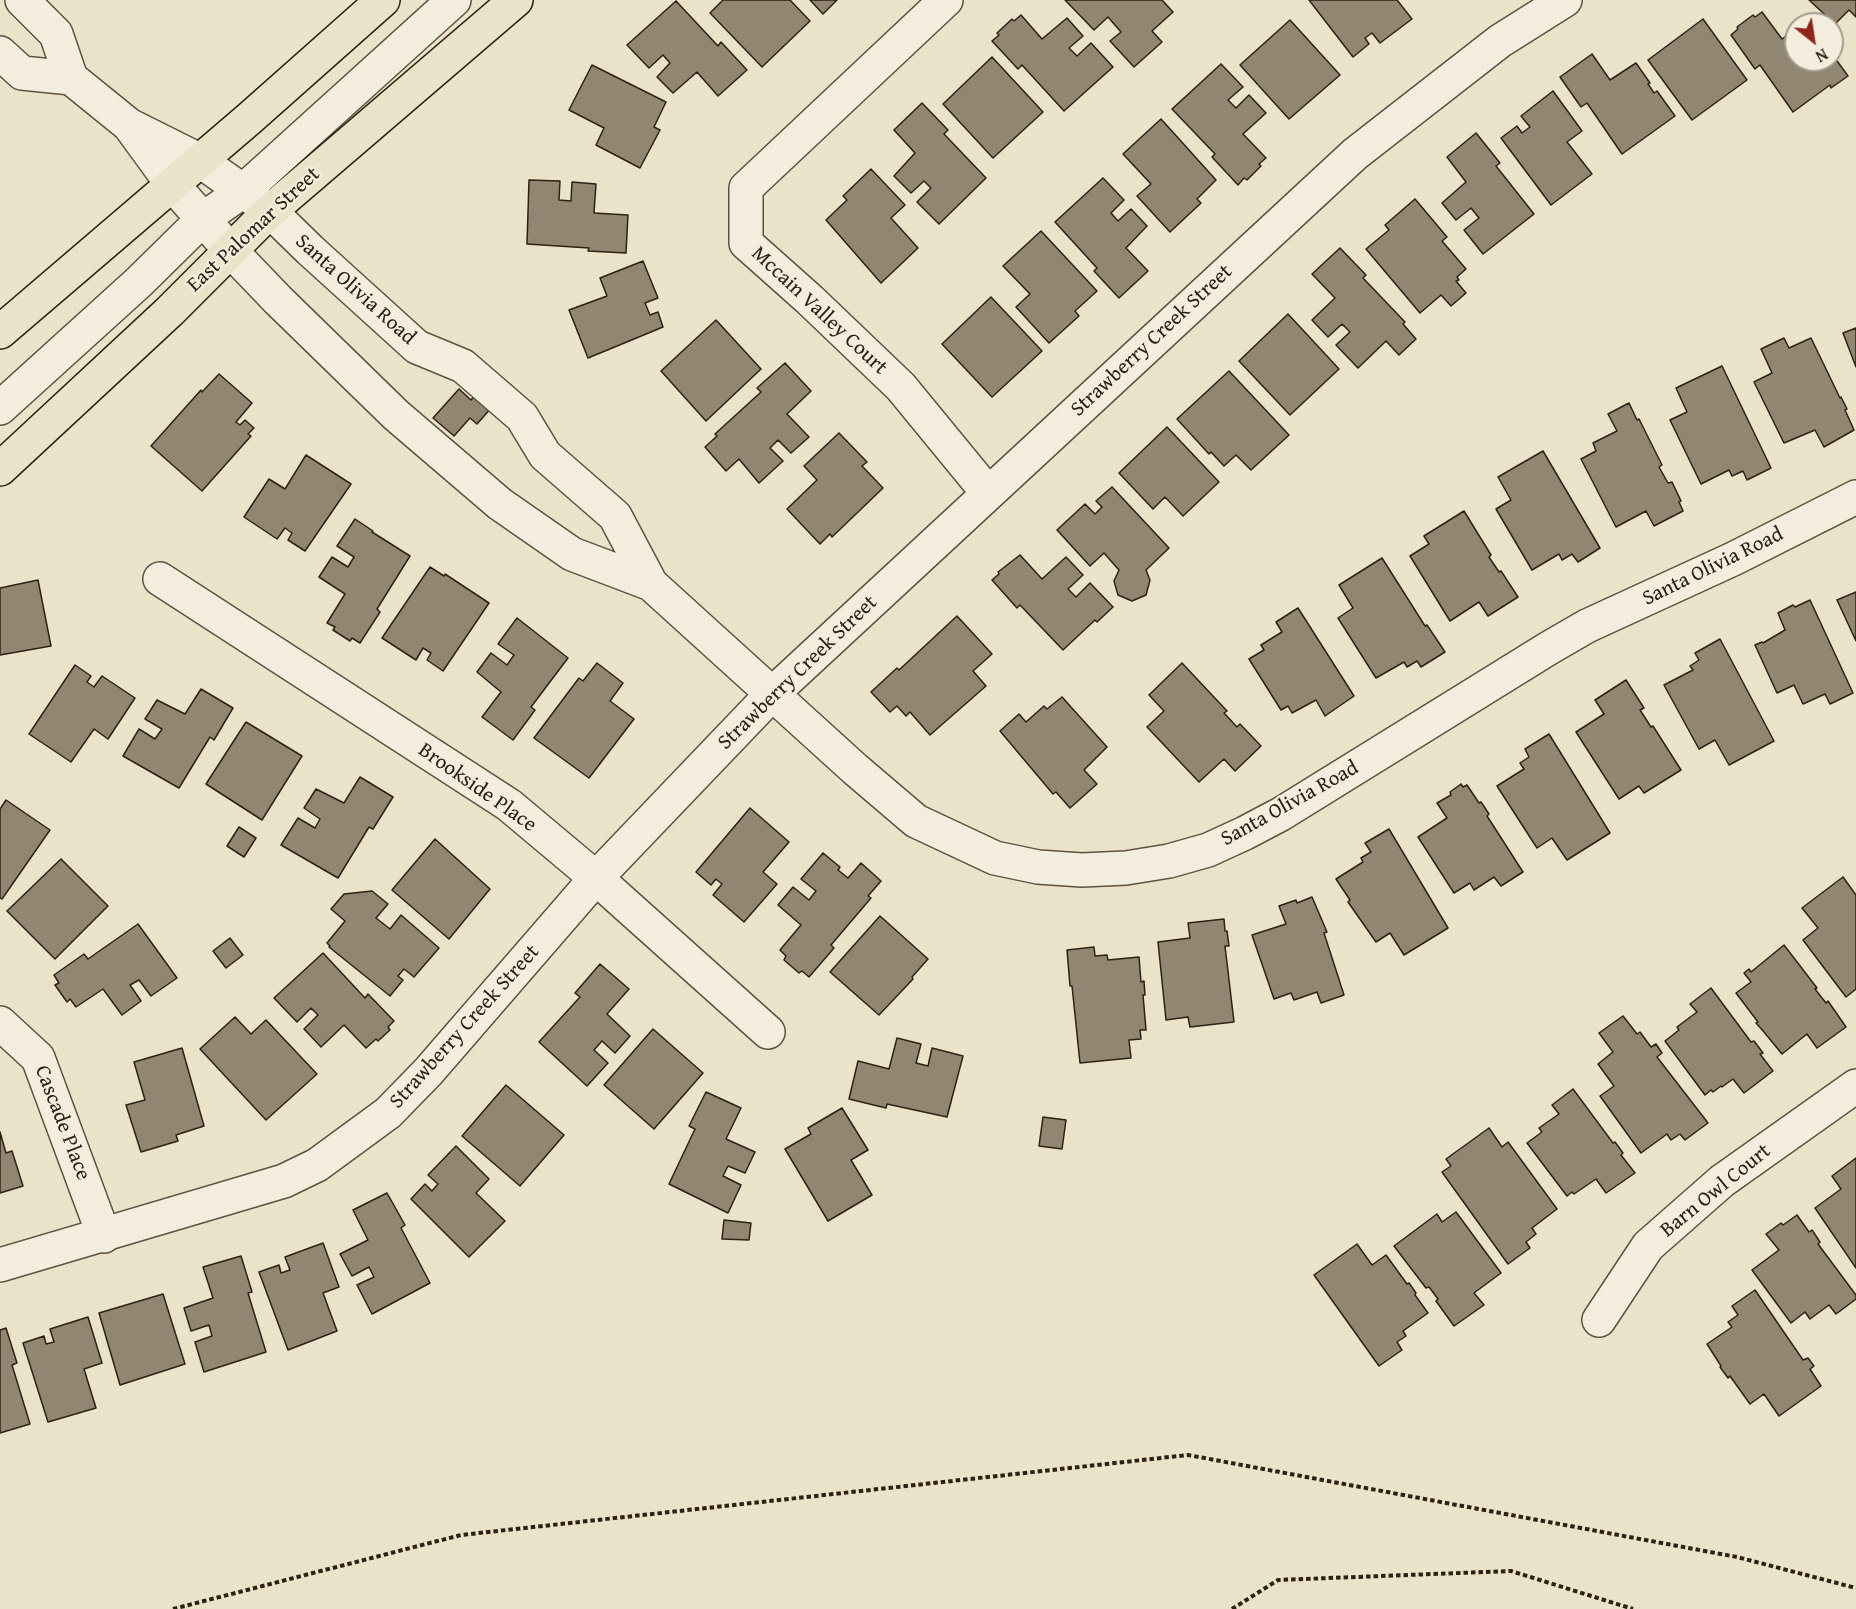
<!DOCTYPE html>
<html>
<head>
<meta charset="utf-8">
<style>
  body { margin:0 }
  #map { position:relative; width:1856px; height:1609px; overflow:hidden; background:#ebe3c9; font-family:"Gentium Book Plus",serif }
  canvas { display:block }
  .north { position:absolute; left:1784px; top:12px; width:60px; height:60px; box-sizing:border-box; background:#f2eddc; border:2px solid #a49b8c; border-radius:50%; rotate:150deg; font-size:16px; font-weight:700; line-height:24px; text-align:center; color:#2e2114 }
  .north::after { content:''; display:block; margin:auto; width:21px; height:27px; background:#8f2418; clip-path:polygon(50% 0,100% 100%,50% 72%,0 100%) }
</style>
</head>
<body>
<div id="map">
<canvas width="1856" height="1609"></canvas>
<div class="north">N</div>
</div>
<script>
const c = document.querySelector('canvas').getContext('2d');
c.lineJoin = 'round';
function fill(path, color) { c.fillStyle = color; c.fill(path, 'evenodd'); }
const shape = rows => new Path2D(rows.map(r => 'M' + r).join(''));
function strokePath(path, color, width, dash) { c.strokeStyle = color; c.lineWidth = width; c.lineCap = dash ? 'butt' : 'round'; c.setLineDash(dash || []); c.stroke(path); }
function write(font, color, halo, rows, align = 'center') {
  c.font = font + ' "Gentium Book Plus",serif'; c.lineWidth = 4.5; c.setLineDash([]); c.textBaseline = 'middle'; c.strokeStyle = halo; c.fillStyle = color; for (const [text, x, y, turn = 0] of rows) {
    c.save(); c.translate(x, y); c.rotate((+turn || 0) * Math.PI / 180); c.textAlign = isNaN(turn) ? turn : align; if (halo) c.strokeText(text, 0, 0); c.fillText(text, 0, 0); c.restore();
  }
}
const building = shape([
  [723,0,790,0,810,21,762,67,710,13,723,0],
  [810,0,837,0,823,14,810,0],
  [1065,0,1162,0,1173,12,1152,31,1162,42,1134,67,1110,41,1121,32,1108,17,1094,30,1065,0],
  [1309,0,1397,0,1412,19,1380,43,1372,33,1365,38,1369,44,1353,57,1309,0],
  [1809,0,1856,0,1856,17,1849,10,1835,24,1809,0],
  [676,1,718,46,721,42,747,70,718,96,697,72,673,93,657,77,670,63,663,55,649,68,627,45,676,1],
  [1762,12,1782,39,1796,29,1796,60,1832,60,1832,54,1848,76,1831,88,1830,85,1793,112,1760,65,1755,69,1731,35,1738,29,1737,27,1753,15,1755,17,1762,12],
  [1021,15,1042,39,1067,18,1083,36,1069,48,1077,56,1091,43,1113,67,1064,111,1022,65,1018,69,992,41,999,35,997,33,1012,19,1014,21,1021,15],
  [1703,19,1747,80,1692,120,1648,60,1703,19],
  [1290,20,1340,75,1289,119,1240,65,1290,20],
  [1592,54,1610,80,1636,63,1650,83,1648,84,1654,93,1657,91,1675,116,1622,154,1587,103,1581,107,1560,77,1592,54],
  [992,57,1043,112,993,158,943,104,992,57],
  [1221,64,1243,87,1228,100,1236,108,1249,95,1266,113,1243,134,1266,158,1259,164,1261,166,1247,180,1244,178,1238,185,1212,157,1215,154,1172,109,1221,64],
  [592,65,666,102,654,127,660,130,640,168,596,145,604,128,569,110,592,65],
  [1553,91,1582,131,1567,142,1592,174,1551,205,1501,138,1517,126,1522,133,1530,127,1521,116,1553,91],
  [922,103,948,130,944,134,986,178,939,224,917,202,931,188,924,181,911,193,894,176,915,153,894,130,922,103],
  [1161,119,1216,180,1197,199,1201,203,1170,232,1137,196,1151,184,1123,154,1161,119],
  [1476,133,1500,163,1496,166,1534,214,1483,254,1464,230,1479,218,1471,208,1456,220,1442,203,1466,182,1447,157,1476,133],
  [871,169,905,205,891,218,918,248,881,283,826,220,847,200,843,196,871,169],
  [1103,178,1124,200,1111,213,1118,221,1131,209,1147,226,1126,248,1148,271,1119,298,1094,271,1097,268,1055,222,1103,178],
  [529,180,560,181,559,200,571,201,572,182,596,184,594,213,628,215,626,253,588,251,589,248,527,244,529,180],
  [1415,199,1447,237,1442,241,1466,269,1457,277,1459,280,1456,281,1466,293,1451,306,1441,295,1420,313,1366,249,1389,230,1385,225,1415,199],
  [1041,231,1097,291,1075,311,1079,316,1049,343,1016,307,1030,294,1003,266,1041,231],
  [1340,248,1366,275,1363,278,1405,322,1403,324,1416,339,1399,355,1386,341,1358,368,1336,345,1350,332,1342,324,1328,337,1312,320,1335,298,1312,274,1340,248],
  [643,261,658,298,645,303,650,315,658,312,663,327,588,358,569,310,607,296,600,278,643,261],
  [991,297,1042,351,992,397,942,344,991,297],
  [1288,314,1339,369,1290,415,1239,361,1288,314],
  [716,320,761,369,706,421,661,371,716,320],
  [1856,328,1856,367,1843,333,1856,328],
  [1784,338,1789,348,1811,338,1840,398,1841,397,1847,409,1845,410,1854,430,1824,447,1815,430,1784,443,1754,382,1772,373,1761,349,1784,338],
  [785,363,811,391,787,414,809,437,791,453,778,440,770,448,783,461,759,483,739,459,726,471,705,447,717,436,715,434,761,392,757,388,785,363],
  [1722,366,1771,468,1747,480,1743,471,1732,476,1729,470,1701,484,1670,420,1687,412,1676,388,1722,366],
  [1229,371,1289,435,1251,470,1236,455,1224,466,1211,452,1209,454,1177,419,1229,371],
  [219,374,252,403,236,422,240,425,245,420,254,428,248,434,251,436,202,491,151,446,201,390,202,392,219,374],
  [459,389,471,400,476,394,492,407,477,424,470,418,454,436,433,418,459,389],
  [1629,403,1637,420,1639,419,1662,465,1659,467,1668,483,1672,482,1681,501,1679,502,1683,511,1654,526,1646,511,1616,527,1581,459,1596,451,1593,443,1617,431,1608,414,1629,403],
  [1167,427,1219,482,1183,516,1165,497,1153,509,1119,473,1167,427],
  [839,433,867,462,862,466,883,488,832,537,830,534,820,544,787,509,817,480,804,466,839,433],
  [1543,451,1600,548,1578,562,1572,554,1562,560,1559,554,1532,570,1496,509,1511,500,1498,477,1543,451],
  [306,455,351,484,305,551,288,540,292,533,285,528,277,539,244,517,269,479,285,489,306,455],
  [1112,487,1169,548,1146,570,1150,580,1146,595,1132,601,1118,595,1114,581,1119,570,1104,553,1090,566,1057,530,1085,504,1095,514,1102,507,1096,501,1112,487],
  [1464,511,1491,555,1489,557,1499,572,1501,571,1518,597,1488,616,1479,602,1450,621,1410,556,1429,544,1424,536,1464,511],
  [355,519,373,531,372,532,410,556,377,609,380,612,360,643,352,638,350,641,333,630,335,627,327,623,345,594,319,577,332,557,348,567,354,557,337,546,355,519],
  [1020,555,1042,579,1066,557,1083,575,1068,589,1076,597,1090,583,1113,607,1097,622,1095,620,1063,650,1020,605,1017,608,992,580,999,574,998,572,1020,555],
  [1382,558,1425,626,1427,625,1445,652,1421,667,1417,661,1407,667,1404,662,1376,678,1338,618,1353,608,1339,585,1382,558],
  [430,567,444,576,445,574,489,603,443,671,427,660,431,653,423,648,416,660,382,638,430,567],
  [38,580,51,646,0,655,0,588,38,580],
  [1856,592,1856,641,1837,600,1856,592],
  [1810,600,1853,693,1830,704,1825,694,1803,704,1794,685,1777,693,1755,645,1762,642,1763,643,1785,630,1778,613,1793,605,1795,607,1810,600],
  [1298,608,1354,696,1325,716,1316,700,1292,713,1288,706,1281,710,1249,659,1264,650,1261,645,1282,632,1276,622,1298,608],
  [957,616,992,654,973,671,986,686,930,735,910,712,906,716,897,706,890,712,871,692,897,668,899,670,957,616],
  [517,618,568,658,531,707,535,710,513,740,482,717,501,692,477,672,491,653,507,665,514,655,498,644,517,618],
  [1720,639,1774,741,1729,765,1715,740,1699,749,1664,685,1693,670,1690,666,1699,660,1695,653,1720,639],
  [597,663,623,683,610,701,634,719,589,778,534,738,579,678,583,681,597,663],
  [1182,663,1227,711,1224,713,1237,727,1240,724,1261,746,1235,771,1224,759,1199,782,1147,727,1164,711,1149,695,1182,663],
  [75,665,91,676,87,682,94,687,102,676,135,698,108,739,94,729,71,762,29,734,75,665],
  [1626,680,1644,708,1640,710,1651,727,1653,726,1681,770,1644,793,1639,786,1619,799,1576,732,1604,714,1595,700,1626,680],
  [201,689,233,708,214,740,210,737,179,788,123,756,139,729,155,739,162,729,145,719,157,700,185,714,201,689],
  [1062,697,1107,747,1084,770,1097,784,1070,808,1056,792,1053,794,1000,731,1019,714,1026,722,1044,706,1047,709,1062,697],
  [246,722,302,756,262,820,206,784,246,722],
  [1549,734,1610,833,1567,860,1552,838,1537,848,1497,786,1524,769,1520,763,1529,757,1525,749,1549,734],
  [360,777,393,797,373,829,369,827,338,878,281,845,298,818,315,828,320,819,304,808,316,789,344,803,360,777],
  [1461,784,1463,787,1467,785,1479,803,1481,802,1489,814,1487,816,1523,872,1501,886,1494,877,1474,890,1470,883,1454,893,1418,837,1447,818,1437,803,1451,795,1450,792,1461,784],
  [6,800,50,830,2,899,0,898,0,809,6,800],
  [750,808,789,842,763,872,777,884,744,922,713,895,722,884,716,879,711,885,696,872,750,808],
  [239,827,256,838,244,857,227,846,239,827],
  [1389,829,1448,928,1404,955,1390,933,1376,942,1348,902,1350,900,1336,879,1363,862,1361,858,1371,852,1365,843,1389,829],
  [435,839,490,889,449,939,392,890,435,839],
  [823,853,840,867,838,870,848,878,861,863,881,881,868,896,871,898,831,945,834,948,809,977,802,971,799,973,784,960,786,956,780,950,801,925,778,905,793,887,809,900,816,891,801,879,823,853],
  [61,859,108,906,55,959,7,911,61,859],
  [1843,877,1856,895,1856,989,1846,997,1803,940,1818,928,1802,908,1843,877],
  [372,891,388,904,376,918,390,929,401,915,439,948,414,977,404,969,398,976,403,980,390,996,329,947,330,946,327,943,345,921,331,909,344,894,372,891],
  [1312,897,1327,932,1324,933,1344,995,1321,1003,1317,992,1294,1000,1291,993,1274,999,1252,935,1286,924,1279,906,1296,900,1297,903,1312,897],
  [880,916,928,959,912,977,913,979,879,1015,830,972,880,916],
  [1224,919,1225,931,1227,931,1229,946,1225,946,1234,1022,1190,1027,1188,1017,1166,1020,1158,942,1190,938,1188,923,1224,919],
  [138,924,177,978,151,996,139,980,130,985,141,1001,122,1015,103,989,76,1007,70,999,67,1002,55,985,59,983,54,975,84,954,88,959,138,924],
  [230,938,243,955,226,968,213,951,230,938],
  [1784,945,1817,988,1815,989,1826,1003,1828,1001,1846,1027,1817,1048,1807,1034,1782,1054,1764,1032,1756,1023,1758,1022,1736,993,1751,982,1744,973,1749,969,1751,972,1784,945],
  [1094,947,1095,956,1107,955,1108,960,1139,957,1141,982,1144,981,1145,995,1143,995,1146,1030,1140,1030,1141,1039,1129,1040,1131,1058,1080,1063,1072,986,1070,986,1067,950,1094,947],
  [323,953,365,998,368,994,394,1021,388,1027,390,1030,378,1041,376,1039,366,1048,344,1025,321,1047,304,1029,318,1015,311,1008,297,1022,274,998,323,953],
  [600,964,629,989,607,1014,630,1036,615,1053,602,1041,594,1050,608,1063,587,1086,539,1042,580,997,575,993,600,964],
  [1711,988,1751,1042,1754,1041,1763,1053,1760,1054,1773,1071,1744,1093,1733,1079,1722,1087,1721,1086,1713,1092,1711,1090,1705,1095,1665,1041,1679,1030,1677,1027,1697,1012,1690,1004,1711,988],
  [1623,1016,1637,1034,1640,1032,1651,1047,1656,1044,1662,1053,1657,1057,1708,1123,1685,1140,1680,1134,1671,1140,1667,1134,1641,1153,1600,1096,1614,1086,1598,1064,1613,1052,1599,1033,1623,1016],
  [235,1017,251,1034,266,1020,317,1074,266,1120,200,1049,235,1017],
  [653,1029,703,1073,654,1129,604,1085,653,1029],
  [897,1038,921,1044,916,1063,928,1066,932,1048,963,1056,947,1117,887,1104,886,1108,849,1099,858,1061,889,1069,897,1038],
  [182,1048,204,1126,176,1135,178,1141,141,1152,126,1105,145,1100,134,1062,182,1048],
  [506,1085,564,1135,520,1186,462,1136,506,1085],
  [1573,1089,1613,1143,1615,1142,1623,1153,1621,1155,1635,1173,1606,1193,1596,1179,1574,1194,1572,1192,1567,1196,1527,1143,1542,1132,1539,1128,1559,1114,1552,1105,1573,1089],
  [706,1092,741,1108,726,1139,755,1152,745,1173,728,1166,723,1176,741,1185,728,1213,669,1184,695,1129,689,1126,706,1092],
  [842,1108,868,1150,851,1160,872,1195,828,1221,785,1149,811,1134,808,1128,842,1108],
  [1043,1117,1066,1120,1062,1149,1039,1146,1043,1117],
  [1489,1128,1502,1147,1508,1142,1557,1209,1532,1228,1536,1234,1526,1242,1530,1248,1508,1264,1442,1172,1451,1166,1446,1159,1489,1128],
  [0,1132,6,1153,12,1151,23,1186,0,1193,0,1132],
  [456,1146,489,1179,476,1193,505,1221,469,1257,411,1199,425,1184,432,1191,438,1184,428,1175,456,1146],
  [1856,1158,1856,1268,1815,1208,1841,1189,1832,1176,1856,1158],
  [387,1193,405,1225,401,1228,430,1283,372,1314,357,1285,374,1277,369,1267,352,1276,340,1254,368,1240,353,1210,387,1193],
  [1456,1212,1501,1273,1474,1293,1484,1305,1454,1326,1436,1301,1438,1299,1429,1287,1426,1288,1394,1246,1437,1214,1442,1222,1456,1212],
  [1797,1215,1809,1232,1812,1230,1820,1242,1818,1244,1856,1295,1856,1299,1836,1314,1829,1305,1810,1319,1805,1312,1791,1323,1752,1270,1779,1250,1766,1234,1781,1223,1783,1225,1797,1215],
  [724,1220,751,1223,749,1240,722,1239,724,1220],
  [323,1243,339,1287,323,1293,337,1331,288,1350,259,1272,279,1265,281,1273,290,1270,285,1257,323,1243],
  [1357,1244,1372,1265,1386,1255,1407,1284,1409,1283,1416,1293,1415,1295,1428,1313,1403,1331,1406,1336,1397,1342,1402,1350,1379,1366,1314,1275,1357,1244],
  [241,1256,252,1292,248,1293,266,1352,204,1372,195,1342,212,1336,209,1325,191,1331,184,1308,213,1298,203,1267,241,1256],
  [1755,1290,1803,1360,1808,1358,1814,1366,1810,1369,1821,1386,1779,1416,1764,1394,1750,1404,1730,1376,1728,1378,1720,1367,1721,1366,1707,1344,1732,1327,1728,1322,1738,1315,1732,1306,1755,1290],
  [163,1294,185,1364,120,1385,99,1313,163,1294],
  [88,1317,102,1363,84,1369,96,1408,48,1422,23,1343,44,1336,46,1344,54,1342,50,1329,88,1317],
  [6,1328,17,1363,12,1365,30,1424,0,1433,0,1330,6,1328]
]);
fill(building, '#908672');
strokePath(building, '#2e2114', 1.5);
const minor = shape([
  [22,0,56,34,71,78,129,125,172,184,230,250,278,300,396,415,500,504,572,554,651,584],
  [946,0,746,188,746,243,810,300,901,387,988,493],
  [0,53,22,73,71,78],
  [129,125,199,160,243,191,270,211,310,250,417,347,463,366,522,417,545,455,615,516,651,584,855,769,916,821,995,858,1038,867,1082,870,1126,868,1169,861,1208,850,1245,833,1281,814,1549,648,1587,626,1733,559,1856,497],
  [0,408,139,282,203,219,243,191,454,0],
  [160,579,509,805,596,878,768,1032],
  [0,1023,38,1058,104,1236],
  [0,1265,284,1181,317,1165,388,1113,428,1072,596,878,772,694,1355,154,1500,41,1565,0],
  [1599,1320,1648,1246,1722,1181,1856,1086]
]);
const major = shape([
  [0,332,250,118,383,0],
  [0,469,170,311,270,211,516,0]
]);
strokePath(minor, '#5d5241', 36);
strokePath(major, '#2e2114', 36);
strokePath(shape([
  [173,1609,461,1535,1188,1455,1737,1557,1856,1588],
  [1232,1609,1278,1580,1511,1571,1633,1609]
]), '#2e2114', 4, [4.5, 3]);
strokePath(minor, '#f2eddc', 33);
strokePath(major, '#ebe3c9', 33);
write('21px', '#2e2114', '#f2eddc', [
  ["East Palomar Street",254,230,-43],
  ["Santa Olivia Road",355,290,42],
  ["Mccain Valley Court",819,311,43],
  ["Strawberry Creek Street",1152,341,-43],
  ["Santa Olivia Road",1713,567,-26],
  ["Strawberry Creek Street",798,673,-44],
  ["Brookside Place",477,788,35],
  ["Santa Olivia Road",1290,804,-29],
  ["Strawberry Creek Street",465,1027,-48],
  ["Cascade Place",62,1123,69],
  ["Barn Owl Court",1716,1191,-39]
]);
</script>
</body>
</html>
